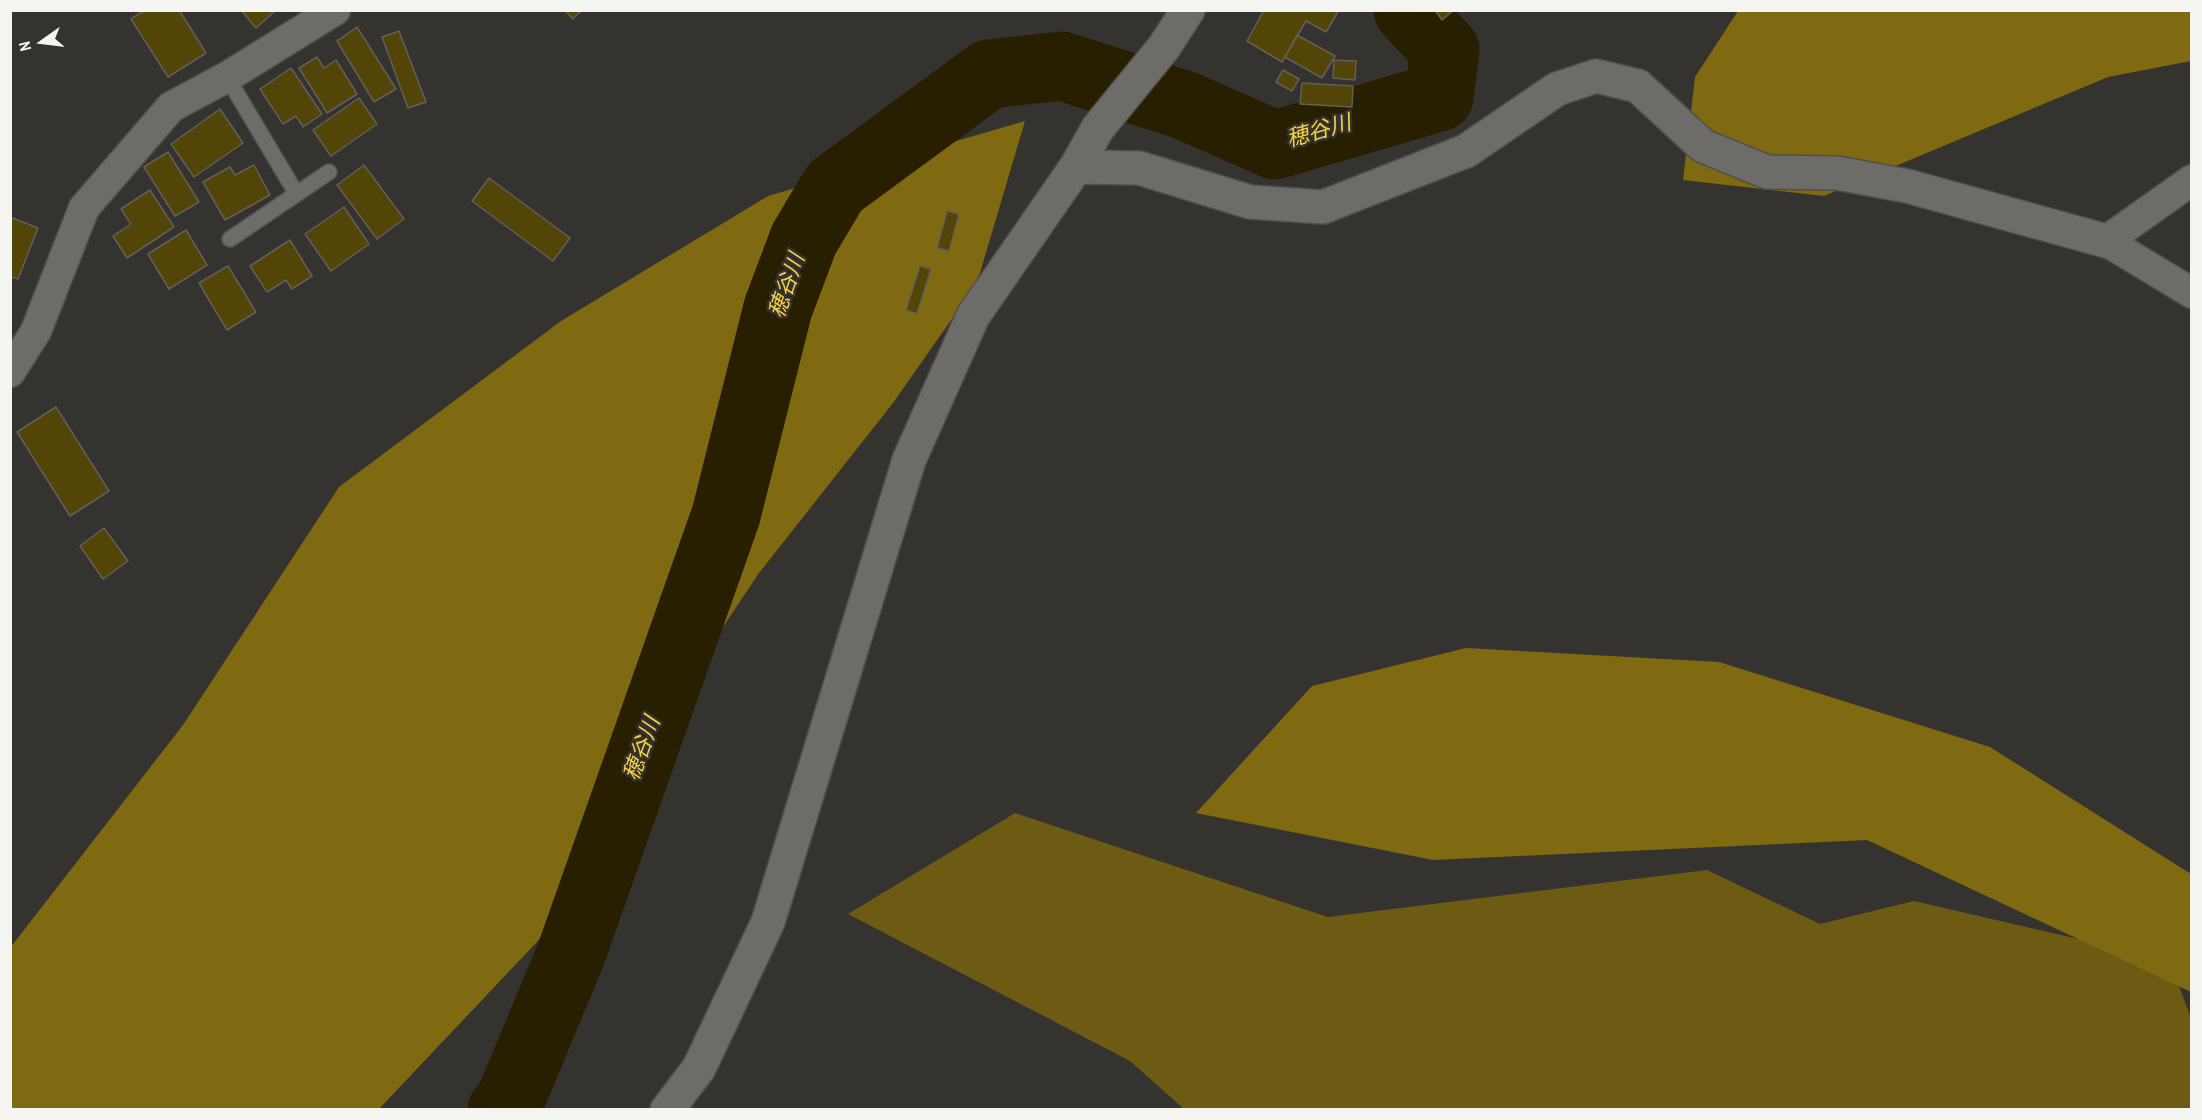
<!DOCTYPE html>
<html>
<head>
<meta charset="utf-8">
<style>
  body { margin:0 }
  #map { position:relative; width:2202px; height:1120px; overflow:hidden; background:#343330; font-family:"Archivo Narrow",sans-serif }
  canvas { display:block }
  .frame { position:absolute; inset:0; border:12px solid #f4f4f1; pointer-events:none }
  .north { position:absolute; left:12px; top:12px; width:60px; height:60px; -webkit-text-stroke:4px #343330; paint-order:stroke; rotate:256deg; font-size:16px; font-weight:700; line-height:24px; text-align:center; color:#f4f4f1 }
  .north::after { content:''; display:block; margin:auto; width:21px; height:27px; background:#f4f4f1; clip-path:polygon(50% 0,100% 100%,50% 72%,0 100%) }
</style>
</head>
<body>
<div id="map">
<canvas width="2202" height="1120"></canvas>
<div class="frame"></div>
<div class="north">N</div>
</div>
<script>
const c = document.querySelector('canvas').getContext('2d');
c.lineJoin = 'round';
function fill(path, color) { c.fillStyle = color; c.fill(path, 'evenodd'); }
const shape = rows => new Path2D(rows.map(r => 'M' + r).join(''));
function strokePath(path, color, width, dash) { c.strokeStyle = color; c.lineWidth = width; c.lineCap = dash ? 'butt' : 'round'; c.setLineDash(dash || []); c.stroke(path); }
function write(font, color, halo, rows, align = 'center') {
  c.font = font + ' "Archivo Narrow","Noto Sans JP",sans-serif'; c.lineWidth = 5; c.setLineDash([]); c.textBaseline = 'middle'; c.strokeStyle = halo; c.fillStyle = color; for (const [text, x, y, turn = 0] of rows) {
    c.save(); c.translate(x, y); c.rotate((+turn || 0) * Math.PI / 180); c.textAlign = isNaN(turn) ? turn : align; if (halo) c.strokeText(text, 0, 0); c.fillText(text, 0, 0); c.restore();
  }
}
fill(shape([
  [1015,813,1328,917,1707,870,1820,924,1914,901,2169,960,2191,1018,2191,1109,1184,1109,1130,1061,848,914]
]), '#6d5b14');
fill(shape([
  [1738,11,2191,11,2191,61,2108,77,1824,196,1683,180,1695,77],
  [1025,121,977,283,893,403,759,573,649,738,586,890,379,1109,11,1109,10,948,183,725,339,487,561,321,768,196],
  [1466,648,1719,662,1990,747,2191,874,2191,992,1867,840,1433,860,1196,813,1312,686]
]), '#7f6911');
strokePath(shape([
  [502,1110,509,1103,571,954,726,515,778,308,804,239,835,187,989,74,1062,66,1184,105,1275,145,1439,97,1445,50,1408,10]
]), '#281f00', 69);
const building = shape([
  [145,10,179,10,206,53,168,77,131,19,145,10],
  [241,10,276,10,256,28,241,10],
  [565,10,582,10,573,19,565,10],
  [1264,10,1339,10,1326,32,1306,21,1282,62,1247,41,1264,10],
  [1435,10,1454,10,1442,20,1435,10],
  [357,27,396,89,374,102,337,41,357,27],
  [399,31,426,102,408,108,382,37,399,31],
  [1297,35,1335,56,1322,78,1285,57,1297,35],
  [317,57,324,68,336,60,357,94,327,113,299,68,317,57],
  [1334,60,1356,61,1355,80,1333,78,1334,60],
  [291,68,322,114,303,127,296,116,283,124,260,89,291,68],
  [1283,70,1299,79,1292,91,1276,82,1283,70],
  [1302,83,1353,86,1352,107,1300,104,1302,83],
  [359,98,377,124,331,156,313,130,359,98],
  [220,109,243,143,194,177,171,144,220,109],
  [168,152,199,202,175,216,144,167,168,152],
  [254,165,270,195,225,220,203,182,230,167,235,175,254,165],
  [364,165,404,219,377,239,337,185,364,165],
  [489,178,570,238,553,261,472,201,489,178],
  [150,190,174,227,127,258,113,236,131,224,121,209,150,190],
  [344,207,369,244,331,271,305,234,344,207],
  [947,211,959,214,949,251,937,248,947,211],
  [10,217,38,228,18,279,10,276,10,217],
  [186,230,207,265,169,289,148,254,186,230],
  [290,240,312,276,292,289,286,280,267,292,250,266,290,240],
  [228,266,256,312,227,330,199,283,228,266],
  [920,266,931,269,917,314,906,310,920,266],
  [56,407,109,491,70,516,17,432,56,407],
  [104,528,128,561,103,579,80,546,104,528]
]);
fill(building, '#534407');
strokePath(building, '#61605c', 1.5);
const service = shape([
  [227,77,296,193],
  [230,239,329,172]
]);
const minor = shape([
  [2192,180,2106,241,2192,293],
  [10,372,36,331,84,208,171,107,227,77,335,10]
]);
const tertiary = shape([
  [1076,167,1139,168,1250,202,1323,207,1466,151,1557,89,1596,76,1638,86,1703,146,1767,172,1837,173,1907,186,2106,241],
  [667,1110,699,1068,768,922,909,460,973,316,1076,167,1098,128,1164,47,1188,10]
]);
strokePath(service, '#504f4c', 18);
strokePath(minor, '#504f4c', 33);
strokePath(tertiary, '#504f4c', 36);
strokePath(service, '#6d6c68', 15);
strokePath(minor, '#6d6c68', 30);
strokePath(tertiary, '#6d6c68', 33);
write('italic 22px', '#f6d041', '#343330', [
  ["穂谷川",1319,132,-16],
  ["穂谷川",788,286,-71],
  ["穂谷川",643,749,-70]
]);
</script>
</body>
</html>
